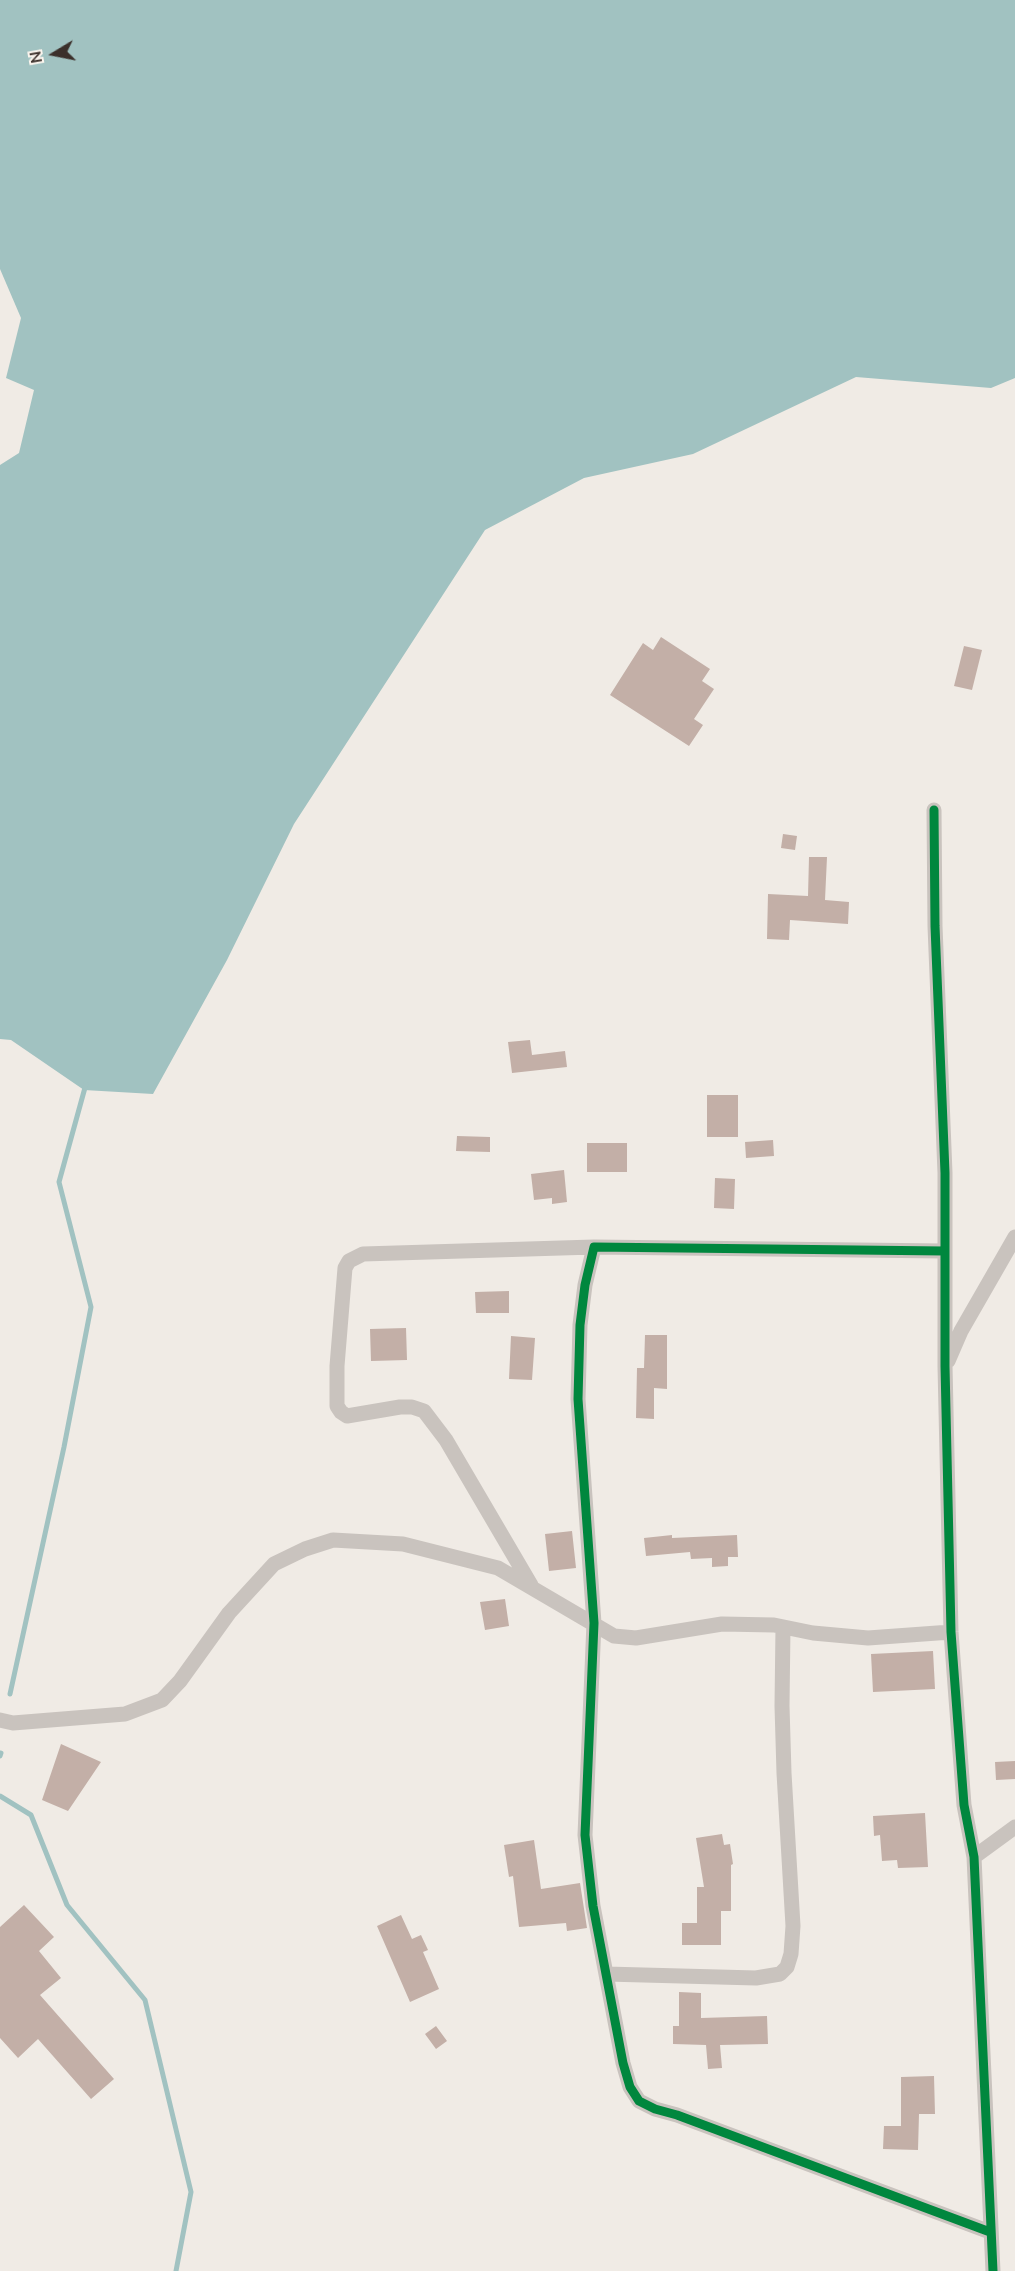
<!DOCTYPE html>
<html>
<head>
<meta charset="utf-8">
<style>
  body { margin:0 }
  #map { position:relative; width:1015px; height:2271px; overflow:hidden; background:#f0ebe5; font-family:"Nunito Sans",sans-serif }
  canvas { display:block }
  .north { position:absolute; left:24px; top:24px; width:60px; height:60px; -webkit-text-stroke:4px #fbf5ee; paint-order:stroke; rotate:260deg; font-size:16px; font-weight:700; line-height:24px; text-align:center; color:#3b302b }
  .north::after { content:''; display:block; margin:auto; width:21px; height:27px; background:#3b302b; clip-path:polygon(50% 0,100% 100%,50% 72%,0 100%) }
</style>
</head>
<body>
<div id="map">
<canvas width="1015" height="2271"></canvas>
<div class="north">N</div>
</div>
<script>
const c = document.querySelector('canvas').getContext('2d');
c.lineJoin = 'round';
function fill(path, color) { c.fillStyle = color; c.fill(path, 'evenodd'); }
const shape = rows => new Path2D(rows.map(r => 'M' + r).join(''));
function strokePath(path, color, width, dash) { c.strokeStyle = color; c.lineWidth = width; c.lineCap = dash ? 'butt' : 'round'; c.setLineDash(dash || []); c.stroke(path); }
fill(shape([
  [0,0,1015,0,1015,378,991,388,856,377,693,454,584,478,485,530,294,824,227,960,153,1094,84,1090,11,1040,0,1039,0,465,19,453,34,390,6,378,21,318,0,269]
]), '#a1c2c1');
strokePath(shape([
  [10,1694,64,1447,91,1307,59,1182,86,1084],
  [0,1756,1,1753],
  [0,1796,31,1815,67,1905,145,2000,191,2192,176,2271]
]), '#a1c2c1', 5);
fill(shape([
  [661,637,710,669,702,681,714,689,694,719,703,725,689,746,610,695,643,643,653,650],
  [964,646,982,650,972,690,954,686],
  [783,834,797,836,795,850,781,848],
  [809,857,827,857,825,900,849,902,848,924,790,920,789,940,767,939,768,894,808,896],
  [530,1040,532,1055,565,1051,567,1067,512,1073,508,1042],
  [707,1095,738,1095,738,1137,707,1137],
  [457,1136,490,1137,490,1152,456,1151],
  [773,1140,774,1156,746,1158,745,1142],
  [587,1143,627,1143,627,1172,587,1172],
  [564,1170,567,1202,552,1204,552,1198,534,1200,531,1174],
  [715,1178,735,1179,734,1209,714,1208],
  [509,1291,509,1313,476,1313,475,1292],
  [406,1328,407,1360,371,1361,370,1329],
  [645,1335,667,1335,667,1389,654,1388,654,1419,636,1418,637,1368,644,1368],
  [511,1336,535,1338,532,1380,509,1379],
  [572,1531,576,1568,549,1571,545,1534],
  [672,1535,672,1538,737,1535,738,1557,728,1557,728,1566,712,1567,712,1558,691,1559,690,1552,646,1556,644,1538],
  [505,1599,509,1626,485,1630,480,1602],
  [933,1651,935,1689,873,1692,871,1654],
  [61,1744,101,1762,68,1811,42,1800],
  [1015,1761,1015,1779,996,1780,995,1762],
  [925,1813,928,1867,898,1868,897,1860,882,1861,880,1835,874,1836,873,1816],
  [722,1834,724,1845,730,1844,733,1864,731,1865,731,1911,721,1911,721,1945,682,1945,682,1923,697,1923,697,1887,704,1887,696,1838],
  [534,1840,541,1889,580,1883,587,1928,567,1931,566,1923,519,1927,513,1876,509,1877,504,1845],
  [24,1905,54,1937,39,1951,61,1978,40,1995,114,2079,91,2099,38,2039,18,2058,0,2038,0,1927],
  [401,1915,412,1939,421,1935,428,1950,423,1952,439,1989,410,2002,377,1926],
  [679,1992,701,1993,701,2018,767,2016,768,2044,720,2045,722,2068,708,2069,706,2045,673,2044,673,2026,679,2026],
  [436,2026,447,2041,436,2049,425,2034],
  [934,2076,935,2114,919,2114,918,2150,883,2149,884,2126,901,2126,901,2077]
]), '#c3afa7');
strokePath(shape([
  [934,810,935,926,945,1173,945,1366,951,1632,964,1805,974,1857,993,2271],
  [944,1251,594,1247,585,1285,580,1325,578,1399,594,1623,585,1835,593,1906,623,2063,630,2087,639,2101,655,2109,677,2115,990,2232],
  [948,1361,961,1331,1015,1237],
  [531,1585,446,1440,424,1411,412,1407,400,1407,347,1416,341,1412,337,1406,337,1366,345,1268,349,1261,363,1254,594,1247],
  [0,1720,13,1723,125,1714,162,1700,180,1681,229,1613,274,1564,305,1549,333,1540,403,1544,498,1568,614,1636,636,1638,722,1624,774,1625,813,1633,868,1638,951,1632],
  [974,1857,1015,1827],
  [606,1974,756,1978,780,1974,787,1967,791,1954,793,1926,784,1773,782,1706,783,1627]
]), '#c9c3be', 15);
strokePath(shape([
  [934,810,935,926,945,1173,945,1366,951,1632,964,1805,974,1857,993,2271],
  [944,1251,594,1247,585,1285,580,1325,578,1399,594,1623,585,1835,593,1906,623,2063,630,2087,639,2101,655,2109,677,2115,990,2232]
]), '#00873e', 9);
</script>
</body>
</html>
